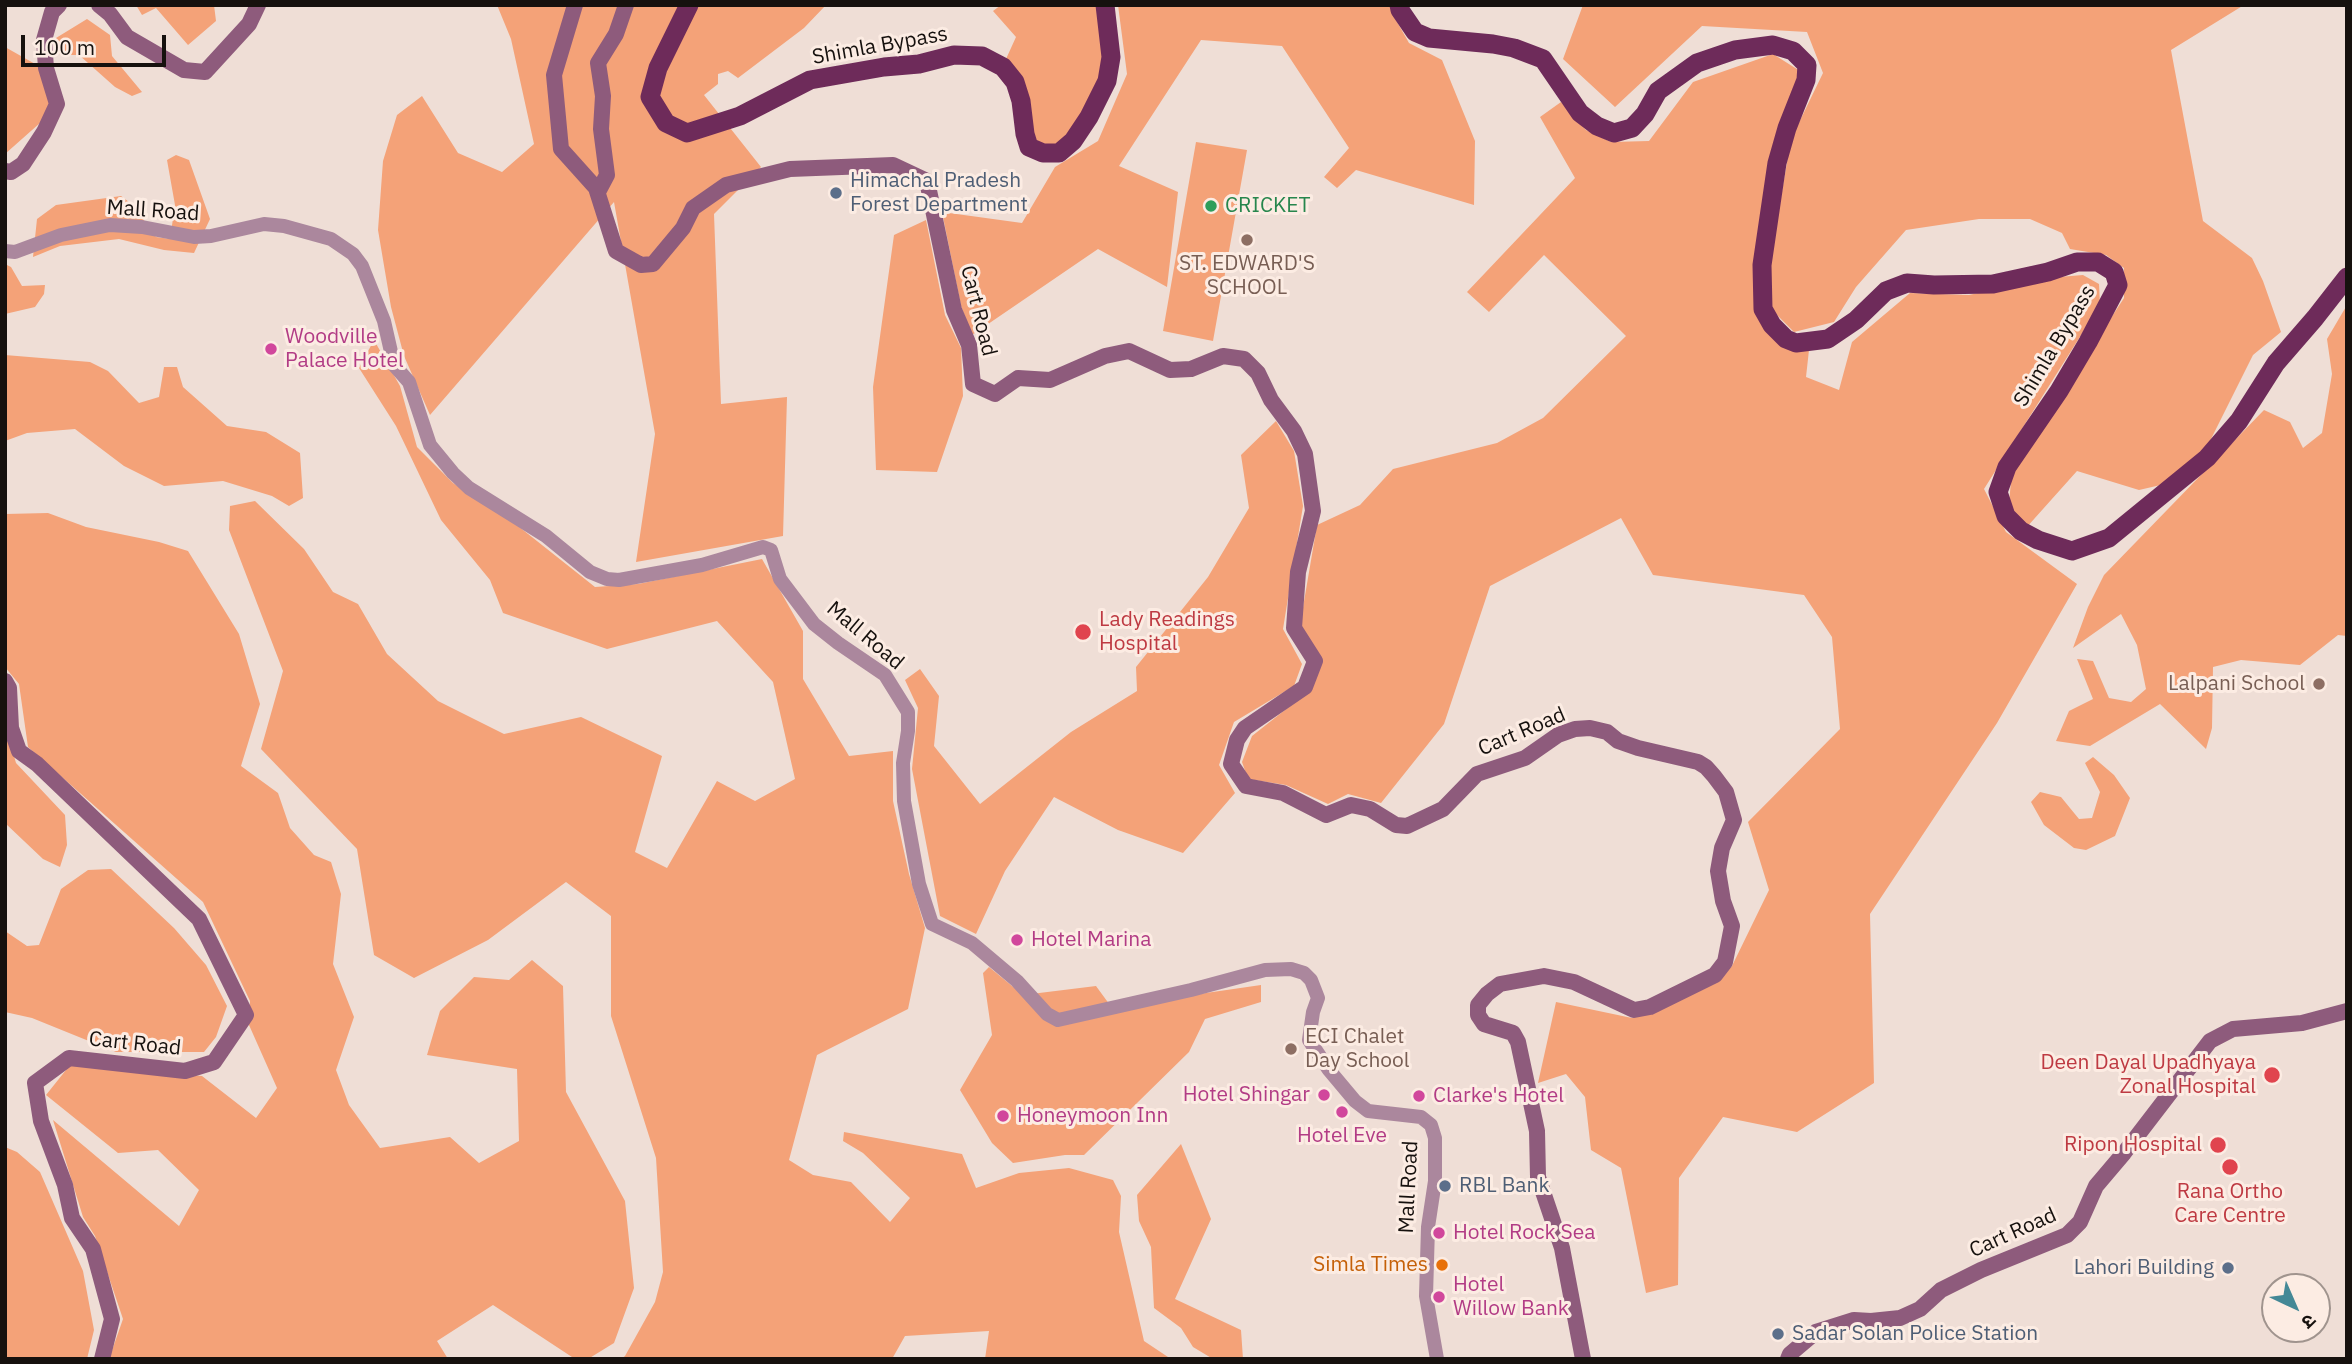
<!DOCTYPE html>
<html>
<head>
<meta charset="utf-8">
<style>
  body { margin:0 }
  #map { position:relative; width:2352px; height:1364px; overflow:hidden; background:#efded6; font-family:"IBM Plex Sans","Noto Sans Devanagari",sans-serif }
  canvas { display:block }
  .frame { position:absolute; inset:0; border:7px solid #16110e; pointer-events:none }
  .north { position:absolute; left:2261px; top:1273px; width:70px; height:70px; box-sizing:border-box; background:#fcece3; border:2px solid #a0948e; border-radius:50%; rotate:136deg; font-size:19px; font-weight:700; line-height:28px; text-align:center; color:#16110e }
  .north::after { content:''; display:block; margin:auto; width:24px; height:32px; background:#448896; clip-path:polygon(50% 0,100% 100%,50% 72%,0 100%) }
  .scale { position:absolute; left:21px; top:35px; width:145px; height:32px; box-sizing:border-box; border:4px solid #16110e; border-top:0; padding-left:9px; font-size:21px; line-height:24px; white-space:nowrap; color:#16110e; -webkit-text-stroke:5px #fcece3; paint-order:stroke }
</style>
</head>
<body>
<div id="map">
<canvas width="2352" height="1364"></canvas>
<div class="frame"></div>
<div class="north">उ</div>
<div class="scale">100 m</div>
</div>
<script>
const c = document.querySelector('canvas').getContext('2d');
c.lineJoin = 'round';
function fill(path, color) { c.fillStyle = color; c.fill(path, 'evenodd'); }
const shape = rows => new Path2D(rows.map(r => 'M' + r).join(''));
function strokePath(path, color, width, dash) { c.strokeStyle = color; c.lineWidth = width; c.lineCap = dash ? 'butt' : 'round'; c.setLineDash(dash || []); c.stroke(path); }
function write(font, color, halo, rows, align = 'center') {
  c.font = font + ' "IBM Plex Sans",sans-serif'; c.lineWidth = 6; c.setLineDash([]); c.textBaseline = 'middle'; c.strokeStyle = halo; c.fillStyle = color; for (const [text, x, y, turn = 0] of rows) {
    c.save(); c.translate(x, y); c.rotate((+turn || 0) * Math.PI / 180); c.textAlign = isNaN(turn) ? turn : align; if (halo) c.strokeText(text, 0, 0); c.fillText(text, 0, 0); c.restore();
  }
}
fill(shape([
  [136,5,214,5,216,21,188,45,156,8,142,15],
  [497,5,826,5,804,28,738,78,728,71,718,74,718,84,704,95,761,167,714,214,721,404,787,397,783,536,636,562,655,434,614,202,430,415,404,356,391,307,378,230,383,161,397,115,422,96,458,153,502,172,534,144,511,39],
  [1001,5,1101,5,1107,58,1084,116,1056,149,1031,143,1006,59,1016,37,993,11],
  [1118,5,1391,5,1392,13,1409,43,1442,60,1475,141,1474,205,1356,170,1337,188,1324,177,1349,148,1282,46,1201,40,1119,166,1178,192,1167,287,1098,249,972,335,961,306,942,212,1022,223,1055,167,1098,141,1127,74],
  [1583,5,2244,5,2171,50,2203,221,2252,258,2263,281,2281,332,2253,355,2207,447,2165,484,2139,490,2077,471,2026,528,2009,504,2012,469,2124,298,2124,268,2106,255,2070,249,2062,233,2030,219,1979,219,1906,230,1856,287,1834,322,1794,332,1772,310,1769,267,1791,139,1823,73,1807,32,1702,26,1615,107,1563,59],
  [87,19,110,35,112,56,142,92,132,96,115,87,79,55,60,55,56,38],
  [5,47,44,69,59,94,40,123,5,154],
  [1773,54,1800,71,1760,314,1809,350,1806,377,1839,390,1852,342,1910,293,1969,295,2047,278,2083,275,2099,284,2100,305,1984,489,2006,532,2077,584,1997,723,1870,914,1874,1083,1797,1132,1723,1117,1679,1178,1678,1285,1646,1293,1621,1168,1591,1150,1585,1097,1566,1074,1538,1083,1556,1002,1632,1018,1716,982,1732,966,1769,890,1748,822,1840,729,1832,637,1804,595,1653,575,1621,518,1490,586,1444,724,1381,803,1348,794,1328,804,1286,785,1248,779,1242,762,1252,736,1309,691,1322,661,1300,625,1317,525,1360,505,1393,469,1497,443,1543,418,1626,336,1544,255,1489,312,1467,292,1575,178,1540,117,1561,102,1586,130,1611,142,1649,141,1693,82],
  [1196,142,1247,150,1213,341,1163,331],
  [176,155,189,160,210,219,194,253,164,250,119,239,60,246,33,257,37,219,56,205,121,196,133,205,156,237,170,239,175,205,167,160],
  [926,220,945,315,961,348,963,396,937,472,876,470,873,387,894,235],
  [5,264,11,267,22,286,45,285,44,294,35,307,5,314],
  [2347,305,2347,636,2338,635,2300,665,2241,660,2213,667,2212,728,2206,749,2160,704,2090,746,2056,741,2069,711,2093,699,2077,659,2093,661,2109,698,2131,702,2146,689,2137,645,2121,614,2073,648,2088,607,2104,575,2264,410,2290,422,2303,448,2322,433,2332,374,2327,339],
  [374,340,400,386,417,447,453,483,518,526,595,587,638,584,762,559,803,631,803,679,849,756,893,751,893,801,909,874,925,928,908,1009,817,1055,789,1160,813,1175,851,1182,890,1222,910,1198,863,1153,843,1141,844,1132,962,1154,976,1188,1019,1173,1069,1168,1113,1180,1121,1196,1119,1232,1144,1341,1171,1359,985,1359,989,1331,905,1336,892,1359,621,1359,625,1356,655,1302,663,1272,656,1158,611,1016,611,916,566,882,488,940,414,978,374,955,357,849,261,749,283,671,229,530,230,506,255,501,304,549,333,592,358,604,387,654,438,701,504,734,581,717,662,756,635,852,667,868,717,781,755,801,795,779,773,682,717,621,607,649,503,613,490,580,441,520,396,426,359,368],
  [5,355,90,362,108,371,139,403,159,397,164,367,177,367,183,387,227,426,266,432,300,453,303,498,289,506,272,496,223,481,164,486,124,466,75,429,27,433,5,441],
  [1276,421,1294,451,1303,506,1283,629,1302,664,1294,686,1234,722,1219,765,1235,793,1183,853,1118,830,1054,797,1005,871,976,934,940,916,912,769,918,708,905,680,920,669,939,696,934,746,980,804,1071,732,1137,691,1136,667,1208,577,1249,508,1241,455],
  [48,513,86,527,159,542,188,551,239,634,260,704,241,766,278,793,290,828,314,855,331,862,341,894,333,964,354,1017,336,1070,349,1105,380,1148,450,1137,479,1163,519,1141,517,1069,427,1055,440,1011,474,977,509,980,532,960,563,986,566,1092,625,1201,634,1288,614,1343,588,1359,575,1359,493,1305,437,1341,448,1359,109,1359,123,1319,95,1236,83,1217,53,1120,179,1226,199,1190,158,1150,118,1153,46,1095,70,1065,202,1076,256,1118,277,1088,249,1025,250,1001,203,902,28,747,19,684,5,667,5,514],
  [5,725,16,763,65,815,67,845,60,867,43,859,5,823],
  [2093,757,2114,775,2130,798,2115,836,2086,850,2074,848,2044,825,2031,802,2040,792,2061,797,2079,819,2092,818,2100,792,2085,763],
  [111,869,174,928,206,965,227,1006,216,1037,204,1052,116,1052,32,1018,5,1012,5,931,27,946,39,945,61,889,88,870],
  [989,967,1023,995,1096,986,1115,1012,1199,994,1261,985,1261,1002,1205,1019,1189,1052,1084,1155,1065,1155,1013,1163,992,1143,960,1090,992,1035,983,973],
  [1181,1144,1211,1219,1175,1299,1241,1330,1243,1359,1213,1359,1193,1347,1181,1328,1154,1308,1151,1247,1139,1221,1137,1195],
  [5,1147,17,1152,40,1172,83,1271,94,1330,87,1359,5,1359]
]), '#f4a278');
strokePath(shape([
  [5,251,15,252,61,235,110,225,142,227,194,237,211,236,264,224,284,226,331,239,353,254,362,266,384,321,394,365,409,382,430,445,453,473,469,488,546,536,590,572,607,579,619,580,702,565,763,547,771,550,780,579,814,624,838,643,885,675,908,712,908,731,903,763,904,801,919,884,932,924,972,943,1017,981,1047,1014,1058,1020,1191,990,1265,970,1291,969,1304,973,1311,980,1318,998,1313,1012,1309,1040,1329,1070,1355,1101,1368,1111,1421,1117,1431,1125,1435,1138,1435,1181,1428,1227,1426,1296,1437,1359]
]), '#ab879d', 14);
strokePath(shape([
  [99,5,110,14,127,37,184,70,205,72,249,24,258,5],
  [575,5,554,75,561,149,596,188,616,251,641,265,653,264,683,228,693,208,726,185,790,169,893,165,927,181,954,310,969,345,973,384,995,394,1018,378,1050,380,1105,356,1129,351,1170,370,1191,369,1223,356,1244,359,1258,373,1271,400,1294,431,1305,454,1313,511,1298,572,1294,628,1315,661,1305,687,1245,728,1237,740,1231,764,1246,786,1283,793,1326,815,1351,805,1370,809,1396,825,1407,826,1443,809,1477,774,1525,758,1558,735,1575,729,1590,728,1607,732,1618,741,1638,748,1698,762,1706,767,1714,776,1726,792,1734,820,1722,848,1718,871,1723,901,1732,926,1725,962,1715,975,1650,1007,1634,1010,1574,982,1544,976,1500,984,1487,994,1478,1005,1478,1015,1484,1024,1513,1033,1518,1042,1537,1131,1538,1177,1562,1248,1583,1359],
  [5,171,11,172,23,164,44,132,57,104,46,68,44,40,52,12,59,5],
  [598,192,607,175,601,129,603,96,598,63,616,34,626,5],
  [5,681,9,688,11,728,19,751,37,764,199,919,246,1015,214,1062,185,1071,69,1058,35,1083,41,1121,65,1185,72,1218,93,1249,112,1319,102,1359],
  [1788,1359,1790,1354,1816,1332,1854,1320,1871,1321,1900,1318,1920,1309,1941,1290,1981,1270,2067,1235,2080,1222,2096,1186,2124,1153,2210,1041,2233,1029,2302,1023,2347,1011]
]), '#8e5b7c', 16);
strokePath(shape([
  [689,5,658,68,650,97,666,123,687,133,740,116,810,80,884,67,919,64,954,55,982,56,1003,67,1015,82,1021,101,1025,134,1029,147,1043,153,1059,153,1073,141,1089,117,1107,81,1111,57,1105,5],
  [1399,5,1400,10,1415,32,1429,38,1493,44,1514,48,1543,59,1580,113,1597,126,1614,133,1632,128,1645,114,1658,91,1697,63,1735,50,1773,45,1793,51,1807,65,1806,80,1787,128,1777,163,1762,265,1763,309,1772,325,1786,339,1796,343,1828,339,1856,320,1886,291,1907,283,1934,285,1993,284,2048,272,2077,262,2098,262,2114,272,2118,285,2088,342,2059,391,2007,467,1998,492,2006,516,2021,531,2038,540,2072,551,2109,538,2207,458,2239,421,2276,363,2315,318,2347,277]
]), '#6e2b5a', 19);
for (const [x, y, r, color] of [
  [836,193,7,"#5c6f8a"],
  [1211,206,7,"#2e9e5b"],
  [1247,240,7,"#8d6e63"],
  [271,349,7,"#d1479c"],
  [1083,632,9,"#e0444e"],
  [2319,684,7,"#8d6e63"],
  [1017,940,7,"#d1479c"],
  [1291,1049,7,"#8d6e63"],
  [2272,1075,9,"#e0444e"],
  [1324,1095,7,"#d1479c"],
  [1419,1096,7,"#d1479c"],
  [1342,1112,7,"#d1479c"],
  [1003,1116,7,"#d1479c"],
  [2218,1145,9,"#e0444e"],
  [2230,1167,9,"#e0444e"],
  [1445,1186,7,"#5c6f8a"],
  [1439,1233,7,"#d1479c"],
  [1442,1265,7,"#e8710a"],
  [2228,1268,7,"#5c6f8a"],
  [1439,1297,7,"#d1479c"],
  [1778,1334,7,"#5c6f8a"]
]) { const dot = new Path2D(); dot.arc(x, y, r, 0, 2 * Math.PI); c.fillStyle = color; c.fill(dot); strokePath(dot, '#fcece3', 2.5); }
write('21px', '#16110e', '#fcece3', [
  ["Shimla Bypass",880,46,-10],
  ["Mall Road",153,211,4],
  ["Cart Road",978,311,76],
  ["Shimla Bypass",2055,346,-59],
  ["Mall Road",865,636,40],
  ["Cart Road",1522,732,-23],
  ["Cart Road",135,1044,6],
  ["Mall Road",1409,1187,-87],
  ["Cart Road",2013,1233,-24]
]);
write('21px', '#4e5e75', '#fcece3', [
  ["Himachal Pradesh",850,181],
  ["Forest Department",850,205],
  ["RBL Bank",1459,1186],
  ["Lahori Building",2214,1268,"right"],
  ["Sadar Solan Police Station",1792,1334]
], 'left');
write('21px', '#27864d', '#fcece3', [
  ["CRICKET",1225,206]
], 'left');
write('21px', '#785e54', '#fcece3', [
  ["ST. EDWARD'S",1247,264],
  ["SCHOOL",1247,288],
  ["Lalpani School",2305,684,"right"],
  ["ECI Chalet",1305,1037,"left"],
  ["Day School",1305,1061,"left"]
]);
write('21px', '#b23c85', '#fcece3', [
  ["Woodville",285,337],
  ["Palace Hotel",285,361],
  ["Hotel Marina",1031,940],
  ["Hotel Shingar",1310,1095,"right"],
  ["Clarke's Hotel",1433,1096],
  ["Honeymoon Inn",1017,1116],
  ["Hotel Eve",1342,1136,"center"],
  ["Hotel Rock Sea",1453,1233],
  ["Hotel",1453,1285],
  ["Willow Bank",1453,1309]
], 'left');
write('21px', '#be3a42', '#fcece3', [
  ["Lady Readings",1099,620,"left"],
  ["Hospital",1099,644,"left"],
  ["Deen Dayal Upadhyaya",2256,1063],
  ["Zonal Hospital",2256,1087],
  ["Ripon Hospital",2202,1145],
  ["Rana Ortho",2230,1192,"center"],
  ["Care Centre",2230,1216,"center"]
], 'right');
write('21px', '#c56008', '#fcece3', [
  ["Simla Times",1428,1265]
], 'right');
</script>
</body>
</html>
